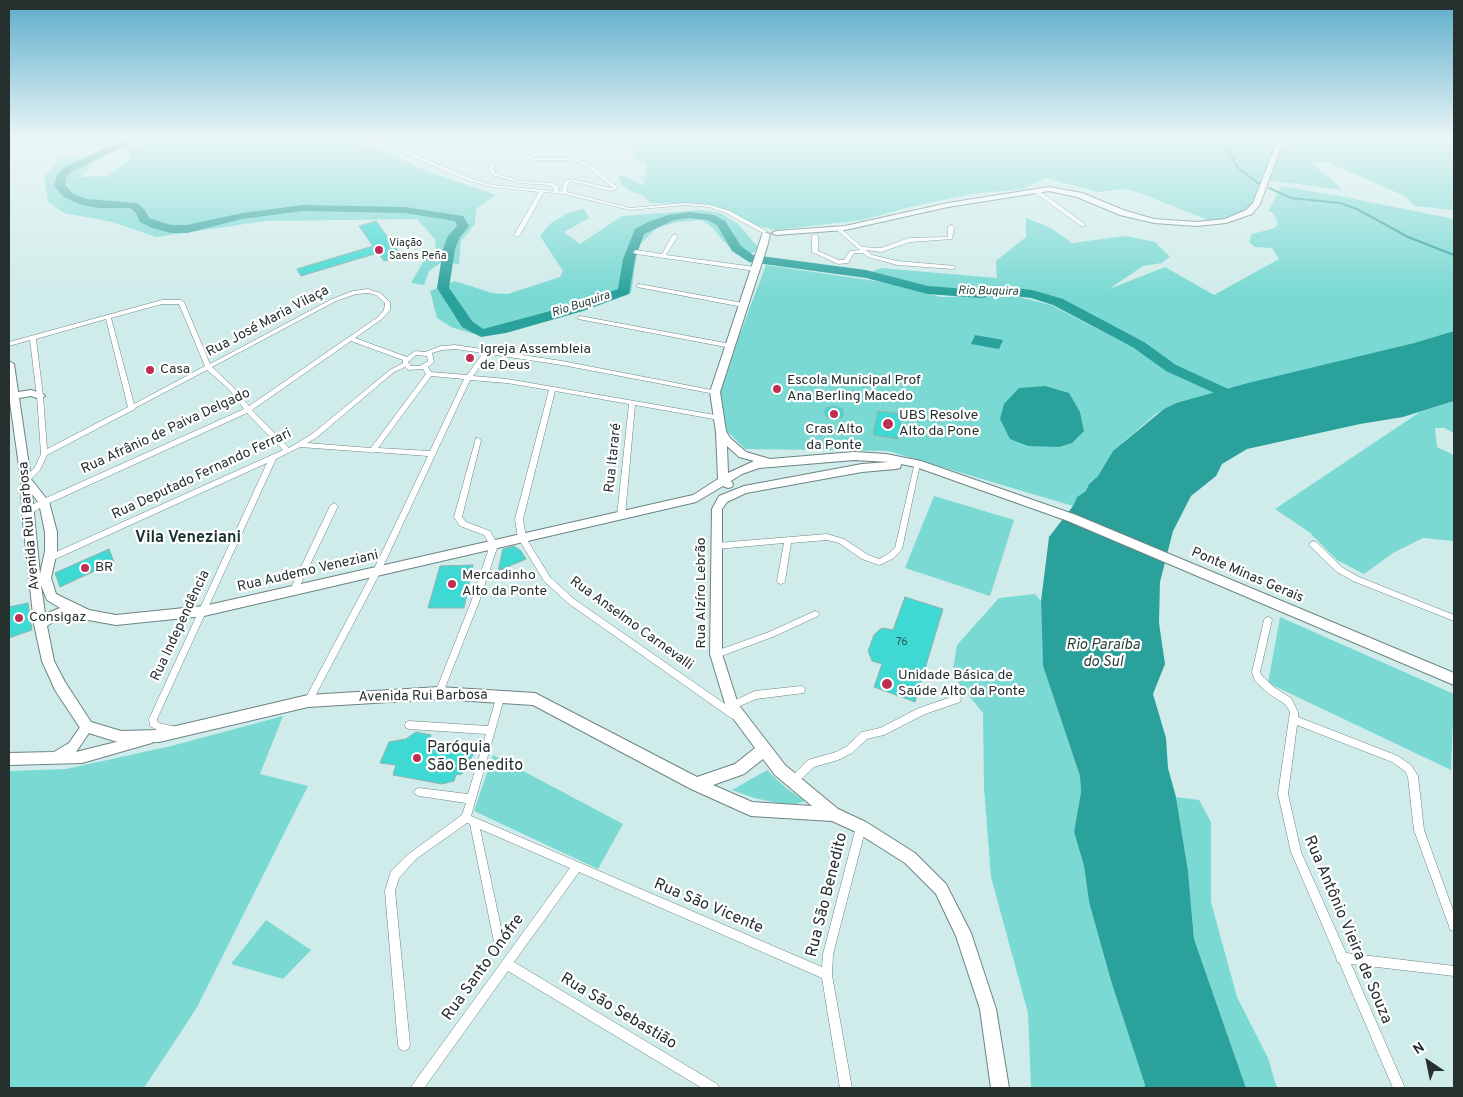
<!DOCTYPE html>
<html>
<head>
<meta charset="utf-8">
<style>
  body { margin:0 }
  #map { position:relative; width:1463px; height:1097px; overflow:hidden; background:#d0ecea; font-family:Overpass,sans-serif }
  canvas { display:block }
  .frame { position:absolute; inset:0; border:10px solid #25302f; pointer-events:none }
  .north { position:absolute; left:1403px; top:1037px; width:50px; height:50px; -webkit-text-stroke:4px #fff; paint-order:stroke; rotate:326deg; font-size:14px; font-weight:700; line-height:20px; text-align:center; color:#25302f }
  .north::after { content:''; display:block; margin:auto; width:18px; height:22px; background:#25302f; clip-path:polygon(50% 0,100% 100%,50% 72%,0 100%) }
</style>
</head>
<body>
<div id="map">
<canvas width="1463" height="1097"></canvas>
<div class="frame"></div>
<div class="north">N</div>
</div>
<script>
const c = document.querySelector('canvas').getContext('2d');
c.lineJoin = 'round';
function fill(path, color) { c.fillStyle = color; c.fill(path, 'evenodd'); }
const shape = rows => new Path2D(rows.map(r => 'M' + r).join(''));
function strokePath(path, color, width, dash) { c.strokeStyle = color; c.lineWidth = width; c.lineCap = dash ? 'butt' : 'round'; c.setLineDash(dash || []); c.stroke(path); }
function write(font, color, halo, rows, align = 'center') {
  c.font = font + ' Overpass,sans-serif'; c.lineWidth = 4.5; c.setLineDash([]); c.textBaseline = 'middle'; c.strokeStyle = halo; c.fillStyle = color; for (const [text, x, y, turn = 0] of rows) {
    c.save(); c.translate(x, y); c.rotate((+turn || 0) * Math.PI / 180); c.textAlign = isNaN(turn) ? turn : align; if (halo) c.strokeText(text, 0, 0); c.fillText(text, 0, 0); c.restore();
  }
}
fill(shape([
  [156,139,342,139,389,153,424,170,496,195,476,209,475,224,461,241,459,264,442,262,429,271,424,285,411,283,426,257,436,250,435,239,417,219,266,221,156,237,113,222,64,213,48,202,44,177,61,158,76,156,92,167,79,177,107,176,130,159,127,148],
  [630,139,1454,139,1454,210,1414,206,1405,196,1327,162,1311,162,1343,190,1267,180,1253,209,1215,223,1140,193,1123,189,1098,192,1046,178,1023,189,971,194,906,208,862,220,776,230,749,224,723,210,697,204,651,203,641,194,632,192,623,186,618,177,624,176,642,185,645,181,640,177,646,176,646,164,634,158],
  [1281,186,1340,196,1454,219,1454,331,1414,343,1221,391,1171,368,1139,345,1058,302,1032,294,1006,291,980,294,928,290,866,274,881,268,997,278,996,261,1026,237,1026,218,1051,228,1072,243,1126,236,1155,242,1170,257,1162,263,1143,266,1109,289,1165,267,1214,295,1279,259,1272,248,1255,247,1249,242,1252,234,1275,228,1278,222,1272,212,1268,212],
  [584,209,589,218,564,232,580,244,622,216,701,210,720,213,738,224,758,247,754,252,742,257,723,241,713,228,702,220,677,222,657,228,638,246,631,293,498,333,474,334,451,327,437,318,430,291,455,281,492,293,508,294,560,277,563,271,540,236,551,223,570,212],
  [766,265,889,283,941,297,1015,296,1051,305,1140,351,1171,372,1214,393,1176,403,1156,414,1113,451,1098,476,1089,484,1086,491,1077,497,1073,506,888,451,745,449,726,430,718,392],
  [1454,401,1454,433,1444,428,1435,428,1437,447,1454,455,1454,541,1423,538,1393,553,1364,574,1337,560,1309,532,1275,509,1420,412],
  [934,496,1014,520,990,596,905,568],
  [1035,594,1041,601,1043,666,1080,776,1081,792,1074,832,1084,866,1089,902,1111,981,1145,1085,1144,1088,1031,1088,1028,1013,991,877,984,788,983,713,952,675,957,645,999,598],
  [1280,617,1454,694,1451,770,1268,683],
  [283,716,260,774,308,786,196,1009,144,1088,9,1088,9,771,66,769,171,746],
  [493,755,623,824,598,869,474,811],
  [767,770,786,788,805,801,796,804,778,803,754,798,732,790],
  [1176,797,1199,800,1211,822,1211,902,1237,997,1268,1058,1277,1088,1246,1088,1194,939,1188,871],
  [266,920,311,950,283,979,231,964]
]), '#7bd9d3');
fill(shape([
  [1454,331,1454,401,1403,417,1360,424,1247,449,1222,464,1216,476,1191,496,1173,531,1160,582,1159,623,1165,664,1153,694,1166,738,1168,768,1176,797,1188,871,1194,939,1246,1088,1144,1088,1145,1085,1111,981,1089,902,1084,866,1074,832,1081,792,1080,776,1043,666,1041,601,1049,537,1073,506,1077,497,1086,491,1089,484,1098,476,1113,451,1164,409,1176,403,1248,383,1414,343],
  [975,335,1003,340,999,349,971,344],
  [1045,386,1069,393,1080,412,1084,431,1072,443,1059,447,1028,446,1010,439,1000,419,1004,404,1019,388]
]), '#2ba19c');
strokePath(shape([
  [1216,139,1230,154,1237,167,1259,184],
  [1269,188,1291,198,1340,203,1357,209,1408,237,1454,255]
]), '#2ba19c', 2);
fill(shape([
  [125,139,139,139,73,171,67,176,65,185,72,193,86,199,137,203,145,210,149,218,171,225,187,225,242,213,303,205,405,207,463,216,469,226,460,237,455,249,449,288,472,321,483,329,573,305,618,289,623,259,635,229,648,222,668,215,689,212,714,215,725,221,741,246,753,255,866,270,928,286,980,290,1006,287,1032,290,1063,299,1144,342,1176,365,1246,397,1248,400,1246,403,1236,403,1166,371,1134,348,1053,305,1031,298,1006,295,980,298,928,294,866,278,749,262,732,251,717,225,707,220,689,218,674,220,644,234,635,259,629,294,583,311,506,333,481,337,462,327,437,288,443,249,448,236,457,226,455,221,405,213,303,211,242,219,187,233,171,233,152,228,140,222,136,213,130,208,98,208,79,204,64,197,54,186,57,175,65,167,125,139]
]), '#2ba19c');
const building = shape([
  [376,221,402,256,384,261,378,253,301,276,297,269,373,246,359,226,376,221],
  [835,406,843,410,843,417,835,419,826,416,824,412,826,408,835,406],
  [878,411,902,414,898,439,873,435,878,411],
  [514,546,521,551,526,559,498,571,503,549,514,546],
  [109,549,114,562,60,587,55,573,109,549],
  [473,565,464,608,428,608,440,566,473,565],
  [905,597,943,609,915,702,874,687,882,664,872,661,868,651,874,635,879,630,883,628,893,630,905,597],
  [28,603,32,630,9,638,9,607,28,603],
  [416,732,431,735,429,744,458,751,463,743,474,753,462,774,456,775,454,781,442,784,393,775,396,765,380,763,389,742,406,739,416,732]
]);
fill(building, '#3ed9d2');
strokePath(building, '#95afad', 1);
const minor = shape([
  [363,139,370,139,410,152,470,178,492,185,554,191,554,188,549,185,520,183,492,175,489,170,491,162,493,161,495,162,493,170,496,173,520,181,552,183,558,186,559,191,562,191,564,181,571,179,611,188,613,188,589,168,580,163,567,160,530,160,502,139,507,139,533,158,567,158,583,161,593,166,618,188,611,191,571,181,568,183,567,192,630,208,685,203,710,205,730,211,768,232,763,233,726,213,709,207,685,205,630,210,564,194,544,192,520,235,517,237,514,235,539,192,492,187,466,180,406,154,363,139],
  [1034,190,1038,190,1085,224,1085,226,1081,226,1034,192,1034,190],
  [951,225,954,227,952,239,910,242,881,252,866,250,872,255,897,261,955,266,955,268,953,269,897,265,868,257,863,253,854,253,848,263,838,264,812,252,812,236,815,234,818,236,818,251,839,260,844,260,850,251,860,250,837,230,836,229,839,227,862,247,881,248,909,238,948,237,948,227,951,225],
  [675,234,678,236,666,255,755,267,758,269,755,271,636,254,633,252,636,250,662,254,672,236,675,234],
  [639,284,743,303,746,305,743,307,637,287,636,286,639,284],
  [368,289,380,293,390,302,390,310,382,319,355,338,407,357,415,351,425,352,441,346,455,345,562,361,717,391,717,393,715,394,562,365,489,354,473,376,507,379,721,416,722,418,719,420,635,405,625,516,621,519,617,516,629,404,555,391,523,519,526,538,550,577,574,599,728,706,729,703,755,691,801,686,804,687,805,690,804,693,756,699,733,709,737,712,738,715,737,718,734,719,731,718,568,603,544,581,518,538,515,519,549,390,507,383,470,380,381,571,311,704,308,705,305,704,304,701,373,571,428,456,375,452,372,453,369,452,300,447,276,459,157,719,157,721,159,723,176,727,177,730,176,733,173,734,157,730,150,726,149,719,267,463,51,561,48,562,45,561,44,559,45,557,283,450,247,413,43,506,30,514,24,514,23,512,24,510,37,502,244,409,228,388,207,370,135,408,134,410,131,411,47,455,40,470,28,482,26,482,23,480,35,467,41,454,37,396,30,340,9,346,9,342,162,300,181,300,184,302,210,364,332,299,353,291,368,289],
  [368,293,376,295,385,303,384,310,378,317,249,406,232,386,212,367,336,301,356,294,368,293],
  [162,304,179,304,205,366,134,404,111,318,162,304],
  [106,319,128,407,47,449,43,396,36,339,106,319],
  [351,341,403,360,403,363,390,370,312,434,289,448,252,410,351,341],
  [455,349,483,353,467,375,431,372,428,367,434,362,432,353,442,350,455,349],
  [416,355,427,356,428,361,420,366,411,366,408,362,416,355],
  [405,367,407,369,409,370,423,369,426,374,371,448,307,443,316,438,394,372,405,367],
  [431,376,464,379,430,451,378,448,431,376],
  [580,316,731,344,734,346,731,348,578,319,578,317,580,316],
  [476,438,478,438,481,440,462,517,466,522,490,531,498,545,479,602,443,693,442,696,439,697,436,696,435,693,471,602,490,545,484,535,460,526,454,517,476,438],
  [915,462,917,462,920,464,902,549,894,558,882,564,879,565,862,559,839,543,827,540,791,543,785,581,784,583,781,584,778,583,777,581,784,543,717,549,714,548,713,546,714,544,717,543,827,534,844,539,868,555,879,559,888,554,895,548,915,462],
  [334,503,338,506,298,590,297,592,294,593,291,592,290,590,330,506,334,503],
  [1313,541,1316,542,1343,568,1359,577,1454,615,1454,621,1353,581,1337,572,1310,546,1309,544,1313,541],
  [815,611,818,612,819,614,818,616,775,636,716,658,713,656,712,654,713,652,769,632,815,611],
  [1268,617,1271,618,1272,620,1260,672,1262,676,1275,688,1291,698,1298,712,1298,717,1398,756,1411,765,1418,776,1424,830,1454,913,1454,931,1450,930,1449,926,1414,830,1408,777,1405,771,1392,762,1297,725,1288,794,1301,852,1346,953,1454,966,1454,976,1351,964,1405,1088,1393,1088,1339,962,1337,962,1336,957,1291,852,1278,794,1290,712,1285,704,1269,694,1255,681,1252,672,1264,620,1265,618,1268,617],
  [501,691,504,692,505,695,471,816,822,967,823,954,856,827,858,824,861,822,864,824,866,827,833,954,832,975,852,1088,840,1088,822,978,579,872,514,962,717,1084,719,1088,702,1088,508,971,424,1088,411,1088,413,1084,570,868,480,829,503,937,502,941,498,942,494,941,493,937,470,824,467,823,416,859,399,878,395,891,410,1045,408,1049,404,1051,400,1049,398,1045,385,891,391,871,410,853,462,815,466,803,419,796,416,795,414,792,416,789,419,788,468,794,486,734,409,729,406,728,405,725,406,722,409,721,488,726,497,695,498,692,501,691],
  [957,695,960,696,961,699,960,702,925,714,884,735,867,739,852,753,838,760,814,767,796,784,793,785,790,784,788,781,790,778,808,760,836,752,846,747,862,732,880,728,919,708,957,695]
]);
const tertiary = shape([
  [87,722,91,723,93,727,76,752,148,734,152,735,154,739,152,743,148,744,82,763,9,765,9,753,54,752,69,743,83,723,87,722]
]);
const secondary = shape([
  [1278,139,1284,139,1260,204,1252,214,1226,223,1197,226,1154,223,1120,215,1077,197,1049,191,948,207,845,230,776,235,772,233,776,231,845,226,948,203,1049,187,1082,193,1126,211,1154,219,1197,222,1225,219,1246,210,1253,203,1278,139],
  [763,232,770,234,767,247,720,392,726,431,730,438,746,452,770,459,854,452,886,454,921,461,1076,515,1454,673,1454,685,1068,521,916,467,901,464,900,468,896,469,862,472,746,493,727,502,722,509,722,654,738,704,785,765,838,809,866,822,915,853,946,884,971,933,996,1009,1009,1088,991,1088,980,1009,956,936,936,894,905,863,856,832,832,821,751,816,691,789,533,705,439,699,308,707,159,742,121,743,82,731,55,690,42,661,34,624,22,512,21,480,9,395,9,361,14,364,18,392,31,390,43,394,45,396,40,399,31,396,19,398,31,479,49,502,57,532,57,551,51,578,56,594,89,610,116,615,204,606,693,495,718,479,716,432,710,392,763,232],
  [727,446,739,457,754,461,728,473,727,446],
  [854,460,889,462,862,464,744,486,719,496,712,509,710,654,727,710,755,748,735,764,697,777,535,693,439,687,308,695,159,730,121,731,91,722,65,682,54,661,47,626,59,618,72,614,88,620,116,625,204,616,696,502,723,486,728,488,732,487,733,484,731,481,742,474,759,468,854,460],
  [32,494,39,503,45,532,45,551,40,574,32,494],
  [41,585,47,600,60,608,45,614,41,585],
  [763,759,775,775,812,806,752,802,713,785,744,774,763,759]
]);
strokePath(minor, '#6c8483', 1);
strokePath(tertiary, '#6c8483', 2);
strokePath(secondary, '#6c8483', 2);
fill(minor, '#fff');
fill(tertiary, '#fff');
fill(secondary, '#fff');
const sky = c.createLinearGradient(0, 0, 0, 293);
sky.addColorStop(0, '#5cacca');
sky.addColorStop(0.47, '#eaf6f6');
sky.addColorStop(1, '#eaf6f600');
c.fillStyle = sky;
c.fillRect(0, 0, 1463, 293);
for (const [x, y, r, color] of [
  [379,250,5,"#bf2f54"],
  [470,358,5,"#bf2f54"],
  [150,370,5,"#bf2f54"],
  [777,389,5,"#bf2f54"],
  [834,414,5,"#bf2f54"],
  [888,424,6,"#bf2f54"],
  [85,568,5,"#bf2f54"],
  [452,584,5,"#bf2f54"],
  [19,618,5,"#bf2f54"],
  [887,684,6,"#bf2f54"],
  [417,758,5,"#bf2f54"]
]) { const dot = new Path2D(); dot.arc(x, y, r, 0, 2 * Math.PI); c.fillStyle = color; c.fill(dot); strokePath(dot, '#fff', 2); }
write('11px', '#25302f', '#fff', [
  ["Viação",389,244],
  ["Saens Peña",389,257]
], 'left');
write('11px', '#2b5a58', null, [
  ["76",902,643]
]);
write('italic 12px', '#27403e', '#fff', [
  ["Rio Buquira",988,292,1],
  ["Rio Buquira",581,305,-18]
]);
write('14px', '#25302f', '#fff', [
  ["Rua José Maria Vilaça",268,322,-28],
  ["Rua Afrânio de Paiva Delgado",166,432,-25],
  ["Rua Itararé",614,458,-84],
  ["Rua Deputado Fernando Ferrari",202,475,-25],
  ["Avenida Rui Barbosa",30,526,-95],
  ["Rua Audemo Veneziani",308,572,-13],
  ["Ponte Minas Gerais",1247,576,23],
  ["Rua Alzíro Lebrão",702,593,-90],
  ["Rua Anselmo Carnevalli",631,624,36],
  ["Rua Independência",181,626,-65],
  ["Avenida Rui Barbosa",423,697,-1]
]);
write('14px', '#25302f', '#fff', [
  ["Igreja Assembleia",480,350],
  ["de Deus",480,366],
  ["Casa",160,370],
  ["Escola Municipal Prof",787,381],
  ["Ana Berling Macedo",787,397],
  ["UBS Resolve",899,416],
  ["Alto da Pone",899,432],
  ["Cras Alto",834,430,"center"],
  ["da Ponte",834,446,"center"],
  ["BR",95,568],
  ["Mercadinho",462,576],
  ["Alto da Ponte",462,592],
  ["Consigaz",29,618],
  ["Unidade Básica de",898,676],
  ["Saúde Alto da Ponte",898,692]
], 'left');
write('italic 15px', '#27403e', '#fff', [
  ["Rio Paraíba",1103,646],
  ["do Sul",1103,663]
]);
write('bold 16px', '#182f2d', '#fff', [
  ["Vila Veneziani",188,539]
]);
write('16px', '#25302f', '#fff', [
  ["Paróquia",427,749],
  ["São Benedito",427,767]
], 'left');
write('16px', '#25302f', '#fff', [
  ["Rua São Benedito",828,895,-76],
  ["Rua São Vicente",708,907,23],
  ["Rua Antônio Vieira de Souza",1347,930,67],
  ["Rua Santo Onófre",484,968,-54],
  ["Rua São Sebastião",618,1012,31]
]);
</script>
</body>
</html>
